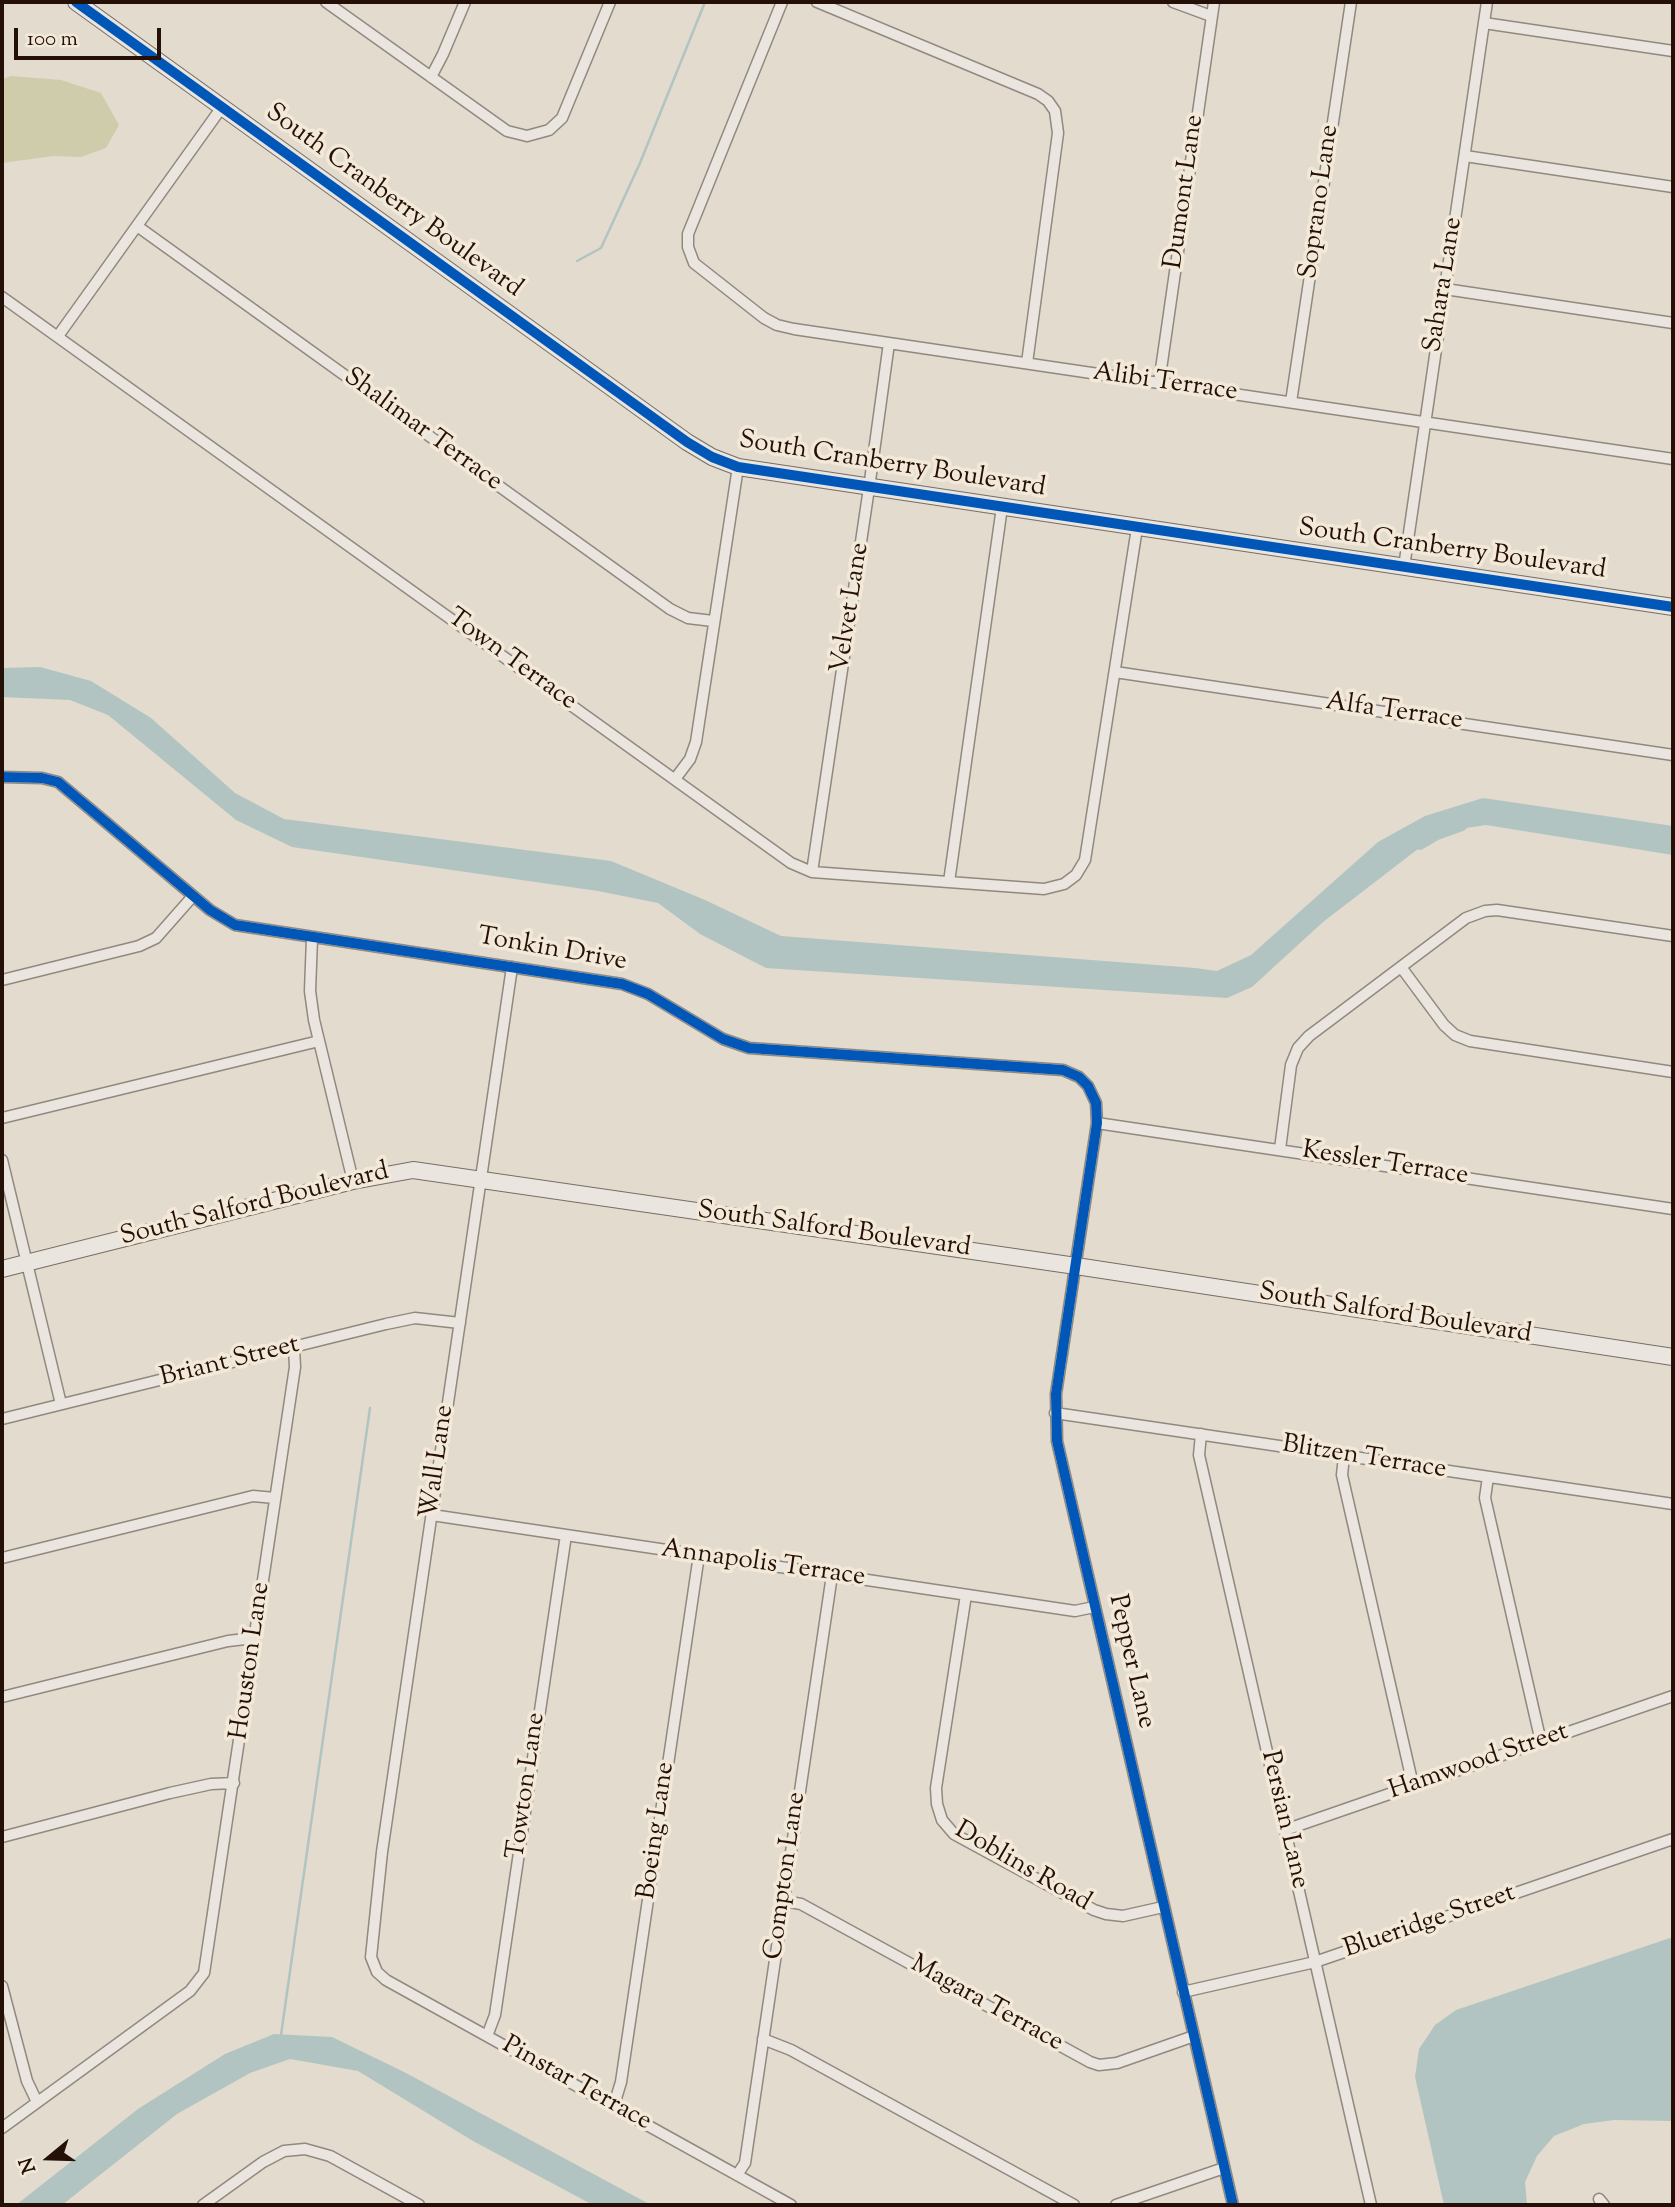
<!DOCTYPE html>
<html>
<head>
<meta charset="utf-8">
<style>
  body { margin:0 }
  #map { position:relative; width:1675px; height:2207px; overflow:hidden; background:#e3dbcd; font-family:"Sorts Mill Goudy",serif }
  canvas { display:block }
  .frame { position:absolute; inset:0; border:4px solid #251008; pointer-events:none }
  .north { position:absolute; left:14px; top:2123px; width:70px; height:70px; -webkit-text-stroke:5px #f3e9d9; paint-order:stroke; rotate:251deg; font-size:19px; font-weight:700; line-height:28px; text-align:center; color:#251008 }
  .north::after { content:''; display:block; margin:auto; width:24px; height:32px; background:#251008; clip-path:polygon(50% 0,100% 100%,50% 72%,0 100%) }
  .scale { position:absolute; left:14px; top:28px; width:147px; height:32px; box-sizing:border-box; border:4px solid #251008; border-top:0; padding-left:9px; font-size:21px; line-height:24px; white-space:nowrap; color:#251008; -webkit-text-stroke:5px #f3e9d9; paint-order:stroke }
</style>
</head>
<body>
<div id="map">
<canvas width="1675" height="2207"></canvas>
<div class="frame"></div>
<div class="north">N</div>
<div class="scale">100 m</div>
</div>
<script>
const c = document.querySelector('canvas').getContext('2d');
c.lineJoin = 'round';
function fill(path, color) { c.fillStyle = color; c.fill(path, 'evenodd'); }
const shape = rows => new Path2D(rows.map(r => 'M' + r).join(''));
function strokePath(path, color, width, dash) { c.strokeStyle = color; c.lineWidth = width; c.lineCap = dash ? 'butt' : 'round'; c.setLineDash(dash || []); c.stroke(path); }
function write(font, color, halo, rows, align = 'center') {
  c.font = font + ' "Sorts Mill Goudy",serif'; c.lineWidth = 7; c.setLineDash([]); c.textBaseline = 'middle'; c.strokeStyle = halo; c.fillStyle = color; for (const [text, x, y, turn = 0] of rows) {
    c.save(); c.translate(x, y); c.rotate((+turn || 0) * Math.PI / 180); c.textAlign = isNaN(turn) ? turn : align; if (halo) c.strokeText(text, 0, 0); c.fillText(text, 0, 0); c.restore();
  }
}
fill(shape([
  [11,76,61,80,101,93,119,125,106,148,81,157,53,156,2,163,2,79]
]), '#ceccab');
fill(shape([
  [40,667,91,681,151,718,235,793,284,819,611,861,705,900,781,936,1195,968,1217,971,1251,955,1378,842,1425,816,1483,798,1673,826,1673,855,1486,825,1440,832,1323,922,1252,987,1227,998,766,968,700,934,658,903,598,891,292,847,236,820,108,715,70,700,2,697,2,668],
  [1673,1937,1673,2121,1614,2120,1584,2124,1554,2136,1537,2156,1525,2182,1527,2205,1444,2205,1415,2077,1419,2049,1435,2025,1456,2010],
  [274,2034,332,2037,406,2073,651,2205,593,2205,473,2141,358,2071,290,2059,250,2073,177,2114,62,2205,16,2205,138,2109,225,2054]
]), '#b1c4c2');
strokePath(shape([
  [577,261,601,248,640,163,705,2],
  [281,2035,370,1408]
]), '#b1c4c2', 2.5);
strokePath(shape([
  [1420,845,1437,835,1462,826]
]), '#b1c4c2', 10);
const street = shape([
  [326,2,507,131,527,136,549,130,562,118,610,2],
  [782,2,688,234,688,247,694,263,764,318,777,325,794,329,1673,459],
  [817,2,1038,94,1048,101,1055,111,1058,133,1027,363],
  [1173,2,1211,16],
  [1484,23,1673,51],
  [431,77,443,54,465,2],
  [1465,156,1673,187],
  [137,226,670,609,688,618,713,621],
  [1445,289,1673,323],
  [2,297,791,863,812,872,1044,889,1064,884,1076,875,1085,860,1137,528],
  [58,336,222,107],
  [1159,383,1214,2],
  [1291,402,1351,2],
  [1404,567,1487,2],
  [1115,672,1673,755],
  [2,777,42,778,58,782,210,910,235,925,622,984,648,994,723,1039,749,1048,1063,1070,1079,1077,1088,1086,1096,1103,1097,1123,1056,1394,1057,1441,1233,2205],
  [675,779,690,759,696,742,738,467],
  [812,872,869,488,889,343],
  [949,882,1002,507],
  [312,938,310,991,314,1020,353,1181],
  [512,967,382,1852,371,1957,377,1972,386,1980,791,2205],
  [1401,967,1444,1025,1455,1035,1470,1041,1673,1072],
  [2,980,139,946,156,938,193,896],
  [2,1118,319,1041],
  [1097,1123,1673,1209],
  [1280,1149,1291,1065,1298,1048,1309,1036,1466,918,1485,911,1497,910,1673,936],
  [2,1160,61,1404],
  [1055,1413,1673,1504],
  [2,1419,386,1324,415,1318,460,1323],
  [1201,1434,1199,1455,1371,2205],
  [1344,1456,1342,1475,1413,1785],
  [1488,1477,1485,1498,1541,1742],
  [432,1515,1075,1611,1094,1607],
  [2,1558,253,1496,275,1498],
  [966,1595,936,1788,937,1804,942,1820,954,1834,1094,1910,1106,1914,1123,1916,1163,1907],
  [2,1697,228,1641,254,1638],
  [1285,1830,1673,1696],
  [2,1837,170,1793,211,1784,234,1783],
  [784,1901,801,1904,1090,2062,1099,2065,1117,2063,1194,2036],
  [2,1986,27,2081,37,2102],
  [1183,1992,1315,1962,1673,1839],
  [487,2036,495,2015,566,1535],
  [763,2039,791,2050,1074,2205],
  [614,2105,621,2082,699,1555],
  [2,2128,190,1991,204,1973,295,1367,294,1348],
  [737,2175,745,2163,832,1575],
  [1599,2199,1604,2205],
  [203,2205,263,2162,284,2151,305,2149,330,2156,419,2205],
  [1116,2205,1224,2168]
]);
const secondary = shape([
  [76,2,687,442,712,457,738,467,1673,607],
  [2,1269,353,1181,413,1170,1076,1266,1673,1357]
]);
strokePath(street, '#908980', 13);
strokePath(secondary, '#766e66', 18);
strokePath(street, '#eae5de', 10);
strokePath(secondary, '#eae5de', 16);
strokePath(shape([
  [76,2,687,442,712,457,738,467,1673,607],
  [2,777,42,778,58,782,210,910,235,925,622,984,648,994,723,1039,749,1048,1063,1070,1079,1077,1088,1086,1096,1103,1097,1123,1056,1394,1057,1441,1233,2205]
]), '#0057b8', 10);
write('26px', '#251008', '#f3e9d9', [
  ["Dumont Lane",1186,192,-82],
  ["South Cranberry Boulevard",393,202,36],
  ["Soprano Lane",1321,202,-82],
  ["Sahara Lane",1445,285,-81],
  ["Alibi Terrace",1165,384,8],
  ["Shalimar Terrace",422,431,36],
  ["South Cranberry Boulevard",892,466,9],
  ["South Cranberry Boulevard",1452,551,8],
  ["Velvet Lane",852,608,-81],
  ["Town Terrace",511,661,36],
  ["Alfa Terrace",1394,713,8],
  ["Tonkin Drive",552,951,10],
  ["Kessler Terrace",1385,1165,9],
  ["South Salford Boulevard",255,1206,-14],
  ["South Salford Boulevard",834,1231,8],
  ["South Salford Boulevard",1395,1315,9],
  ["Briant Street",230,1363,-14],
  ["Blitzen Terrace",1364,1459,9],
  ["Wall Lane",439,1462,-82],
  ["Annapolis Terrace",763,1565,8],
  ["Houston Lane",252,1661,-82],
  ["Pepper Lane",1130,1662,77],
  ["Hamwood Street",1479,1763,-19],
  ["Towton Lane",528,1786,-82],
  ["Persian Lane",1283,1820,77],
  ["Boeing Lane",658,1831,-82],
  ["Doblins Road",1022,1868,30],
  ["Compton Lane",787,1876,-82],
  ["Blueridge Street",1430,1923,-19],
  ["Magara Terrace",986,2005,29],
  ["Pinstar Terrace",576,2085,29]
]);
</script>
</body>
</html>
